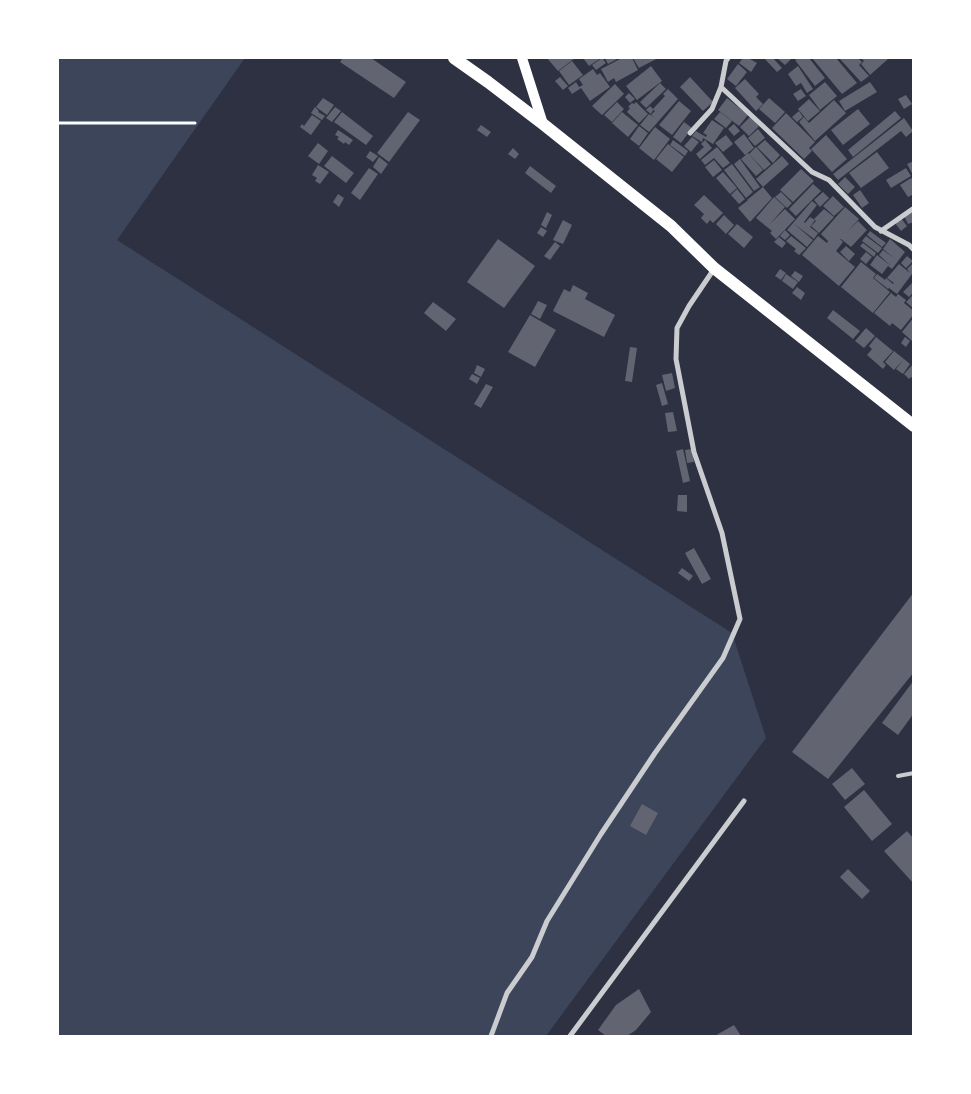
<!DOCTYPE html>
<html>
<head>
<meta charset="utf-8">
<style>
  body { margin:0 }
  #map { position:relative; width:971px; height:1094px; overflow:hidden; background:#2d3142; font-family:Montserrat,sans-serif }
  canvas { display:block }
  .frame { position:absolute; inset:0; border:59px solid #fff; pointer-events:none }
</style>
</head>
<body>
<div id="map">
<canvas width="971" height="1094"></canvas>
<div class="frame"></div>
</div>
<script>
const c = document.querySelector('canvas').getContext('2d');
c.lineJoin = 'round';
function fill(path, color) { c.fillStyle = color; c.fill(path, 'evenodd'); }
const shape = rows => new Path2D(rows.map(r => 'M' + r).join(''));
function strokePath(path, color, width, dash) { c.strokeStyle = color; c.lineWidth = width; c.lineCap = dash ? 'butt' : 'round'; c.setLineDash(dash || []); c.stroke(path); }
fill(shape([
  [58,58,245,58,117,240,732,633,766,738,546,1036,58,1036]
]), '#3c4559');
fill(shape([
  [343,58,371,58,406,82,394,98,340,62],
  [547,58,575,58,558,71],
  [583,58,601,58,589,66],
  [602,58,606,63,596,70,592,65],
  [605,58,619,58,608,64],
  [622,58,632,58,638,70,616,82,614,78,608,82,601,69],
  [633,58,658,58,639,68],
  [743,58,748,58,757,63,751,72,739,63],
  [764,58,773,58,782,68,777,72],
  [777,58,792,58,785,65],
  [799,58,809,58,825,78,815,86,795,60],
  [812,58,836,58,857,83,842,94],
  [839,58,858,58,862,62,859,65,869,76,861,82],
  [861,58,887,58,888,59,870,75,861,64,864,61],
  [572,61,583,75,569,85,559,71],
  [738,64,747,72,736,86,727,79],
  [651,66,662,81,637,100,626,86],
  [798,66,813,89,807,93,801,83,796,86,788,74],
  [593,69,597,75,600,73,610,87,590,101,581,88,572,94,568,88,576,82,579,87,583,85,579,79],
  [560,77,568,86,563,90,555,81],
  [690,77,713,102,703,111,680,87],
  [745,79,759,94,756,97,763,104,756,111,735,88],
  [825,82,837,96,820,110,809,95],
  [870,82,877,92,845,111,839,101],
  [660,83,666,89,646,108,640,102],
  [615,84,624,94,602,115,592,106],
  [668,89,678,99,649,132,640,125,649,114,656,119,651,115,655,111,653,110,651,114,646,110,650,106,653,109,665,96,663,94],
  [801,89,806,96,798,101,793,94],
  [629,93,635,99,630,103,625,97],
  [906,95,912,104,904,109,898,99],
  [323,98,334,105,327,115,316,107],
  [727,98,748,115,739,126,718,110],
  [769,98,785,112,775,123,759,109],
  [809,99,820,111,808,121,798,109],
  [834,100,846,113,815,141,799,122,804,117,809,123],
  [679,101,691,111,672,135,659,125],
  [617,102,624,109,612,122,604,115],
  [636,102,648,114,639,123,627,112,630,108,628,107,632,103,634,104],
  [315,107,319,111,318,112,325,116,322,120,311,113],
  [335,107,341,111,332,122,326,118],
  [858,109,870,124,843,145,831,130],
  [799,111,803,117,797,122,792,117],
  [895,111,901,118,853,157,848,150],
  [342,112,373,136,366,145,334,122],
  [408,112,420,120,389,162,377,153],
  [622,112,638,125,628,137,612,123],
  [720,112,732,121,726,128,714,119],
  [786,113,815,142,809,148,812,151,804,159,772,128],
  [312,115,321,121,311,135,300,127,302,124,304,126],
  [750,117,759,126,749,136,740,127],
  [904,118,913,131,906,137,901,131,838,180,833,174],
  [712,120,724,128,713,144,703,138,702,142,692,136,696,131,706,137,707,135,703,133],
  [684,122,692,128,681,143,673,137],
  [734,124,740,131,734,136,728,129],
  [481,125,491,132,487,137,477,130],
  [639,126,648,133,639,146,630,139],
  [655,127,670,139,654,160,639,148],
  [758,129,765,138,755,146,748,138],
  [338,130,353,140,349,145,345,142,344,144,337,139,339,137,335,135],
  [744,134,754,148,745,155,734,142],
  [726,135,733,144,723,152,715,143],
  [826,135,847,159,832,172,811,149],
  [692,137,699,142,691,152,684,146],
  [673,140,688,151,685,156,670,145],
  [705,140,712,148,700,159,696,154,704,147,701,144],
  [765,140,780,155,773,163,757,147],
  [318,143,328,151,319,164,308,156],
  [668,144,684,157,672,172,656,159],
  [717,147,730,163,723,168,714,158,705,165,701,160],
  [756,147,771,164,764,170,749,154],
  [513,148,519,154,515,159,508,154],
  [370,151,378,156,373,162,366,157],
  [877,152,889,168,861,188,849,173],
  [748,153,763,170,756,176,741,159],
  [332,156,354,173,346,183,324,166],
  [782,156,789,164,763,187,756,179],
  [379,157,388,164,381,174,373,167],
  [740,159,760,187,754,191,734,164],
  [714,160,722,170,713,177,705,167],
  [914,161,914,177,907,164],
  [732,164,753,192,746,198,724,170],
  [318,165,329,172,320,184,315,181,317,178,312,175],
  [530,166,556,186,551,193,525,173],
  [369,168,378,174,360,200,351,193],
  [906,168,911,176,891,188,886,180],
  [801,169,814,181,793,202,780,190],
  [723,172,737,188,730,194,716,178],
  [845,177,855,187,848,194,838,184],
  [911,178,914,181,914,194,908,197,900,185],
  [813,184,821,191,796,216,789,209],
  [763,187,772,198,750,222,738,208,747,201,748,202,747,200],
  [737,189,745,199,739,204,731,195],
  [860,190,869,203,862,208,853,195],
  [781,192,792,203,787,208,775,197],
  [823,192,829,198,820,207,814,200],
  [338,194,344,198,339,207,333,202],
  [704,195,723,213,713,223,710,220,707,224,701,218,704,214,694,205],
  [833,196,844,207,834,216,823,206],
  [774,197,785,207,769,225,785,209,795,219,776,239,770,233,772,231,756,218],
  [812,201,817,205,804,222,805,223,810,217,815,220,810,227,818,233,814,239,793,223],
  [845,207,859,219,848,231,858,221,867,230,851,247,841,239,840,239,843,242,836,251,855,267,839,286,802,255,818,236,827,243,828,241,821,234],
  [824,209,834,217,819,233,811,226,816,221,814,219],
  [914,211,914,222,908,224,904,216],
  [547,212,552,215,546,228,541,225],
  [724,215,734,225,726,234,716,224],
  [901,218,907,226,901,231,895,223],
  [563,220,572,225,563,244,553,240],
  [793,223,813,240,807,247,787,230],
  [737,224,753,237,744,248,728,234],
  [541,227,547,231,543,237,537,233],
  [785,230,790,235,785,240,780,236],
  [870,231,886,243,882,247,867,235],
  [791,236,806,248,799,255,794,251,796,249,786,241],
  [866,236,882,248,878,253,862,241],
  [779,237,786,243,782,248,774,242],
  [498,239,535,266,504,308,467,282],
  [890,239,905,252,892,269,888,266,882,274,870,265,877,255,891,266,879,255,883,250,894,258,883,249],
  [555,242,560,246,550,260,544,256],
  [863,243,876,253,874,257,860,246],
  [846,246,855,254,849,261,840,252],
  [866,252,872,257,866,264,860,259],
  [907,256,913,261,906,268,901,263],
  [861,262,876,274,873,278,890,292,873,313,841,287],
  [914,262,914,275,912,274,897,294,889,288,888,289,874,278,877,274,885,280,886,278,893,284,894,283,887,278,899,264,910,273,907,269],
  [780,269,786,273,781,280,775,276],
  [795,271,803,276,799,282,791,276],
  [786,274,798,282,793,289,782,281],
  [914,281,914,292,909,297,903,292],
  [573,285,588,293,585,299,615,315,604,337,553,311,564,289,570,292],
  [797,287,805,293,801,300,792,293],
  [891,293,896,297,898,294,906,300,904,303,914,311,914,314,901,330,892,323,890,326,874,313],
  [914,294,914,309,906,302],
  [538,301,547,305,540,319,531,314],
  [433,302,456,319,446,331,424,313],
  [833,310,860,331,853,339,827,318],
  [530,315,556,330,535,367,508,352],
  [914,317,914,339,912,341,902,332],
  [866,328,875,336,864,348,855,341],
  [876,337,893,351,883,362,886,365,883,369,867,355,872,349,869,346],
  [905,337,910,341,906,347,901,343],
  [630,347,637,348,632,382,625,381],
  [894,351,904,359,894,370,885,362],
  [904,359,910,364,903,374,896,369],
  [914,363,914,379,911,377,909,379,904,374],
  [477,365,485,369,481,377,474,373],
  [672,373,675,388,666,391,662,375],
  [472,374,480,378,477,384,469,379],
  [662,383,668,404,662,406,656,385],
  [486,384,493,387,481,408,474,404],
  [673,412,677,431,668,432,665,413],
  [683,449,690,481,683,483,676,451],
  [692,449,694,462,687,463,685,450],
  [678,495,687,495,687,512,677,511],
  [694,548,711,579,702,584,685,553],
  [682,568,693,576,689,581,678,573],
  [914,592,914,672,828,779,792,752],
  [914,680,914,713,898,735,882,723],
  [852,768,865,784,845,800,832,784],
  [864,790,892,824,872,841,844,807],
  [642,804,658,813,646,835,630,826],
  [907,831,914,839,914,884,884,851],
  [848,869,870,891,862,899,840,877],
  [639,989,651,1012,636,1030,627,1036,606,1036,598,1030,616,1005],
  [734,1025,741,1036,716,1036,718,1034]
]), '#626471');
strokePath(shape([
  [58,123,195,123]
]), '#fff', 3);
strokePath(shape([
  [898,776,914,773]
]), '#caccd0', 4);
strokePath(shape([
  [721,87,812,172,829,180,875,227,909,245,914,250],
  [690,133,712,109,721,87,726,61,728,58],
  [881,231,914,208],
  [491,1036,507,993,532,957,547,921,601,834,655,753,723,658,740,619,722,533,694,452,676,359,677,328,689,306,714,269],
  [570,1036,744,801]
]), '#caccd0', 5);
strokePath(shape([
  [522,58,543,124]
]), '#fff', 10);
strokePath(shape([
  [454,58,488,82,543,124,671,226,714,268,914,426]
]), '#fff', 12);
</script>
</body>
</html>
